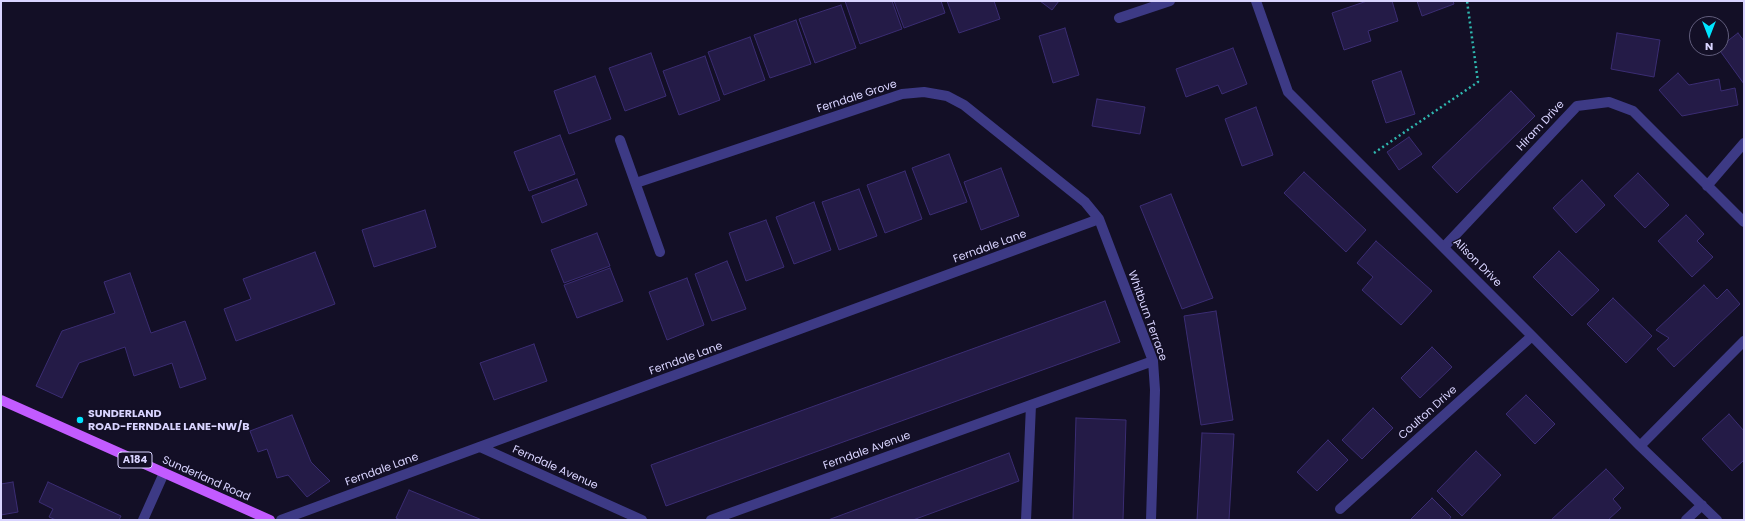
<!DOCTYPE html>
<html>
<head>
<meta charset="utf-8">
<style>
  body { margin:0 }
  #map { position:relative; width:1745px; height:521px; overflow:hidden; background:#130f26; font-family:Poppins,sans-serif }
  canvas { display:block }
  .frame { position:absolute; inset:0; border:2px solid #d9d4ff; pointer-events:none }
  .north { position:absolute; left:1689px; top:16px; width:40px; height:40px; box-sizing:border-box; background:#130f26; border:1px solid #625e7d; border-radius:50%; rotate:180deg; font-size:11px; font-weight:700; line-height:16px; text-align:center; color:#d9d4ff }
  .north::after { content:''; display:block; margin:auto; width:14px; height:18px; background:#00e5ff; clip-path:polygon(50% 0,100% 100%,50% 72%,0 100%) }
</style>
</head>
<body>
<div id="map">
<canvas width="1745" height="521"></canvas>
<div class="frame"></div>
<div class="north">N</div>
</div>
<script>
const c = document.querySelector('canvas').getContext('2d');
c.lineJoin = 'round';
function fill(path, color) { c.fillStyle = color; c.fill(path, 'evenodd'); }
const shape = rows => new Path2D(rows.map(r => 'M' + r).join(''));
function strokePath(path, color, width, dash) { c.strokeStyle = color; c.lineWidth = width; c.lineCap = dash ? 'butt' : 'round'; c.setLineDash(dash || []); c.stroke(path); }
function write(font, color, halo, rows, align = 'center') {
  c.font = font + ' Poppins,sans-serif'; c.lineWidth = 3; c.setLineDash([]); c.textBaseline = 'middle'; c.strokeStyle = halo; c.fillStyle = color; for (const [text, x, y, turn = 0] of rows) {
    c.save(); c.translate(x, y); c.rotate((+turn || 0) * Math.PI / 180); c.textAlign = isNaN(turn) ? turn : align; if (halo) c.strokeText(text, 0, 0); c.fillText(text, 0, 0); c.restore();
  }
}
const building = shape([
  [845,1,892,1,902,29,860,44,845,1],
  [894,1,941,1,945,13,904,28,894,1],
  [947,1,994,1,1000,19,959,33,947,1],
  [1040,1,1059,1,1052,10,1040,1],
  [1367,1,1392,1,1398,21,1368,31,1371,41,1344,50,1332,13,1367,1],
  [1417,1,1453,1,1454,4,1422,16,1417,1],
  [841,5,856,48,815,63,799,19,841,5],
  [796,20,811,64,770,78,754,35,796,20],
  [1065,28,1079,75,1053,83,1039,36,1065,28],
  [1617,33,1660,40,1654,77,1611,69,1617,33],
  [1738,33,1744,41,1744,84,1718,48,1721,48,1721,46,1738,33],
  [750,37,765,80,724,95,708,52,750,37],
  [1233,48,1247,84,1222,94,1218,85,1186,97,1176,69,1233,48],
  [651,53,666,96,625,111,609,68,651,53],
  [705,56,720,100,679,115,663,71,705,56],
  [1401,71,1415,114,1386,123,1372,81,1401,71],
  [1678,73,1689,85,1719,79,1721,91,1735,88,1738,105,1682,116,1659,90,1678,73],
  [595,76,611,119,569,134,554,91,595,76],
  [1511,91,1535,116,1457,193,1432,167,1511,91],
  [1097,99,1145,107,1140,134,1092,126,1097,99],
  [1256,107,1273,155,1242,166,1225,119,1256,107],
  [560,135,575,174,529,191,514,152,560,135],
  [1409,137,1422,154,1399,170,1387,152,1409,137],
  [949,154,967,202,930,215,912,168,949,154],
  [1001,168,1019,216,981,230,964,182,1001,168],
  [905,171,922,219,885,233,867,185,905,171],
  [1304,172,1366,230,1346,252,1284,193,1304,172],
  [1638,173,1669,205,1645,228,1614,196,1638,173],
  [577,179,587,205,542,223,532,196,577,179],
  [1582,180,1605,205,1576,233,1553,208,1582,180],
  [859,189,877,236,839,250,822,202,859,189],
  [1171,194,1213,298,1182,309,1140,206,1171,194],
  [814,202,831,250,794,264,776,217,814,202],
  [425,210,436,247,374,267,362,230,425,210],
  [1686,215,1704,234,1697,241,1713,257,1692,277,1658,241,1686,215],
  [766,220,784,267,746,281,729,233,766,220],
  [597,233,610,266,564,283,551,250,597,233],
  [1376,241,1432,291,1401,325,1362,290,1373,277,1357,263,1376,241],
  [1559,251,1599,290,1572,316,1533,277,1559,251],
  [315,252,335,304,236,341,224,309,251,299,243,279,315,252],
  [727,261,746,309,712,321,695,274,727,261],
  [610,268,623,301,577,318,564,285,610,268],
  [130,273,151,333,185,321,206,379,180,388,172,363,134,376,125,347,79,363,62,398,36,386,62,331,115,313,104,282,130,273],
  [687,278,704,325,667,340,649,292,687,278],
  [1704,285,1717,299,1727,289,1740,304,1674,367,1657,349,1669,338,1656,330,1704,285],
  [1613,298,1652,336,1626,363,1587,324,1613,298],
  [1105,301,1120,342,666,506,651,465,1105,301],
  [1216,311,1233,420,1201,425,1184,316,1216,311],
  [534,344,547,381,494,400,480,363,534,344],
  [1432,347,1452,367,1420,398,1401,378,1432,347],
  [1526,395,1555,424,1535,444,1506,414,1526,395],
  [1373,408,1393,428,1362,459,1342,440,1373,408],
  [1729,414,1744,431,1744,460,1732,471,1702,439,1729,414],
  [292,415,311,462,330,481,307,497,288,475,277,478,267,449,258,452,250,431,292,415],
  [1076,418,1126,420,1123,520,1073,520,1076,418],
  [1202,433,1234,434,1229,520,1197,520,1202,433],
  [1328,440,1348,460,1317,491,1297,472,1328,440],
  [1476,451,1501,475,1462,516,1437,491,1476,451],
  [1009,453,1019,481,913,520,828,520,1009,453],
  [1606,469,1624,488,1613,499,1621,508,1608,520,1551,520,1606,469],
  [13,482,18,512,1,515,1,484,13,482],
  [48,482,121,516,119,520,56,520,49,517,53,509,39,502,48,482],
  [409,490,482,520,400,520,396,518,409,490],
  [1432,498,1451,517,1449,520,1410,520,1432,498]
]);
fill(building, '#241b47');
strokePath(building, '#3b2d73', 1);
strokePath(shape([
  [1374,153,1478,82,1467,1]
]), '#2fb8b0', 2.5, [2, 3]);
strokePath(shape([
  [1256,1,1288,92,1532,336,1640,446,1717,520],
  [1119,18,1170,1],
  [620,140,660,252],
  [636,183,902,94,924,92,947,96,964,105,1085,202,1099,219,1153,361,1155,390,1151,520],
  [1707,186,1744,143],
  [1444,247,1577,106,1609,102,1633,111,1744,222],
  [1640,446,1744,341],
  [480,447,642,520],
  [1340,509,1532,336],
  [143,520,164,473],
  [281,520,1099,219],
  [711,520,1153,361],
  [1026,520,1031,405],
  [1686,520,1702,505]
]), '#3d3a85', 10);
strokePath(shape([
  [1,400,270,520]
]), '#c25bff', 10);
for (const [x, y, r, color] of [
  [80,420,4,"#00e5ff"]
]) { const dot = new Path2D(); dot.arc(x, y, r, 0, 2 * Math.PI); c.fillStyle = color; c.fill(dot); strokePath(dot, '#130f26', 1.5); }
for (const [x, y, w] of [
  [135,460,34]
]) { const box = new Path2D(); box.roundRect(x - w / 2, y - 8, w, 16, 3); c.fillStyle = '#130f26'; c.fill(box); strokePath(box, '#d9d4ff', 1); }
write('bold 10px', '#d9d4ff', null, [
  ["A184",135,460]
]);
write('11px', '#d9d4ff', '#130f26', [
  ["Ferndale Grove",857,97,-18],
  ["Hiram Drive",1541,126,-47],
  ["Ferndale Lane",990,247,-20],
  ["Alison Drive",1477,263,45],
  ["Whitburn Terrace",1147,316,70],
  ["Ferndale Lane",686,359,-20],
  ["Coulton Drive",1428,413,-42],
  ["Ferndale Avenue",867,451,-20],
  ["Ferndale Avenue",555,468,24],
  ["Ferndale Lane",382,470,-20],
  ["Sunderland Road",206,479,24]
]);
write('bold 11px', '#d9d4ff', '#130f26', [
  ["SUNDERLAND",88,414],
  ["ROAD-FERNDALE LANE-NW/B",88,427]
], 'left');
</script>
</body>
</html>
